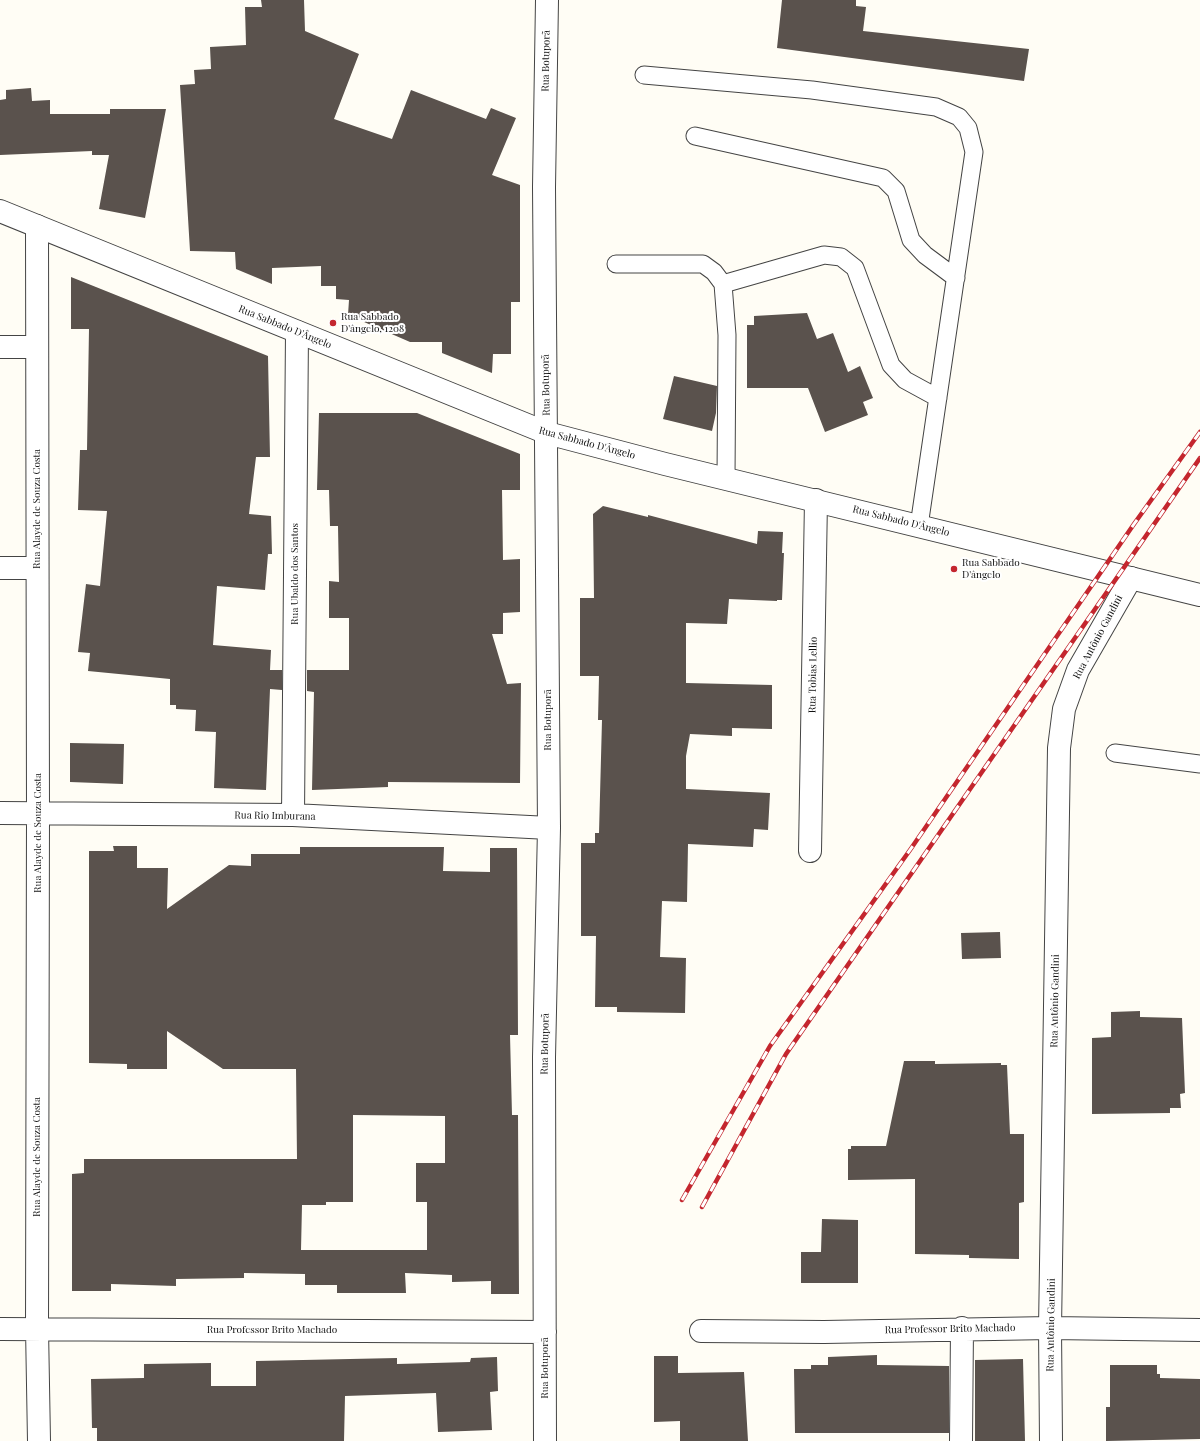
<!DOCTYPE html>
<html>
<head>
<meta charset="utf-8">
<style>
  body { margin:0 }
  canvas { display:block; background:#fffdf5 }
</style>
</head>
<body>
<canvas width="1200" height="1441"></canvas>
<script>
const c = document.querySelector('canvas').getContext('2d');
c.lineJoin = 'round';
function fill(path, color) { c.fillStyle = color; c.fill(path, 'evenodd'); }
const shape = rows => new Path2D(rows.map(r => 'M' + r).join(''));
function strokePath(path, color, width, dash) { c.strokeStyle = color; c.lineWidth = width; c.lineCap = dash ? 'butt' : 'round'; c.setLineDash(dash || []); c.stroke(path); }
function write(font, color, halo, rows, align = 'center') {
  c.font = font + ' "Playfair Display",serif'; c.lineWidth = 4; c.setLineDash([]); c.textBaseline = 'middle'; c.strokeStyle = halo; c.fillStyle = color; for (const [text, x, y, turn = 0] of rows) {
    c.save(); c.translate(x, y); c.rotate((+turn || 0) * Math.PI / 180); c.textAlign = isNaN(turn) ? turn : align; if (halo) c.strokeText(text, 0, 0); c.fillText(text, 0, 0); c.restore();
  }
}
fill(shape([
  [261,0,304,0,305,31,359,54,334,119,392,139,411,90,486,119,491,108,516,118,492,175,520,185,520,302,511,302,511,354,493,354,492,373,442,353,442,342,410,342,348,315,349,300,336,299,336,286,321,286,321,266,272,268,272,284,236,269,235,252,190,251,180,85,195,84,194,70,211,69,210,47,246,45,245,7,262,7],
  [782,0,856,0,856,6,866,7,863,31,1029,49,1024,81,777,48],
  [31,88,32,101,50,100,50,114,110,114,110,109,166,109,145,218,99,209,109,155,92,155,92,151,0,155,0,100,6,99,6,90],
  [71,277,268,356,270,457,256,457,249,514,271,516,272,554,268,554,265,590,217,586,213,645,271,650,270,670,282,670,282,690,270,689,266,790,214,788,216,732,195,731,196,710,176,709,176,705,170,705,170,679,88,671,90,653,78,652,86,584,100,586,107,511,78,510,80,450,87,450,89,329,71,329],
  [807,313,817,339,833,333,848,372,860,366,873,398,863,402,868,415,825,432,808,388,747,388,747,325,754,325,754,316],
  [674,376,717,386,716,413,712,431,663,419],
  [319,413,417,413,520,454,520,490,502,490,503,560,520,559,520,612,503,613,503,634,492,634,507,684,521,683,520,783,388,782,388,787,312,790,314,692,307,691,307,670,349,670,349,618,329,618,329,581,339,582,338,526,330,526,329,490,317,490],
  [603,506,648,517,648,515,757,544,758,531,783,532,782,553,784,553,782,600,777,600,777,601,729,599,727,624,686,623,686,683,772,685,772,729,732,728,732,736,690,734,686,756,686,789,770,793,768,830,754,829,753,847,688,844,687,902,662,901,660,957,686,958,685,1013,617,1012,617,1007,595,1007,596,936,581,936,581,843,595,843,595,833,599,833,602,720,598,720,599,676,580,676,580,598,594,598,593,514],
  [70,743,124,744,123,784,70,782],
  [113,846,137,846,137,868,168,868,167,909,229,865,251,866,251,854,300,854,300,847,444,847,443,871,490,872,490,848,517,848,518,1035,510,1035,512,1115,518,1115,519,1294,491,1294,491,1281,452,1282,452,1275,405,1273,406,1293,337,1293,337,1285,305,1285,305,1274,244,1273,244,1278,176,1279,176,1286,111,1284,111,1291,72,1291,72,1174,84,1173,84,1159,297,1159,296,1069,223,1069,167,1031,167,1069,127,1069,127,1064,89,1063,89,851,114,851],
  [353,1115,445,1116,445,1163,416,1163,416,1202,427,1202,427,1250,301,1250,302,1205,326,1205,326,1202,353,1202],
  [1000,932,1001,958,962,959,961,933],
  [1140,1011,1140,1017,1182,1018,1185,1093,1180,1094,1181,1108,1170,1108,1170,1113,1092,1114,1092,1038,1111,1037,1111,1012],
  [904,1061,935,1061,935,1064,1001,1063,1001,1065,1007,1065,1010,1134,1024,1134,1024,1202,1019,1203,1019,1259,969,1258,969,1255,915,1254,915,1179,848,1180,848,1149,851,1149,851,1146,886,1146],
  [822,1219,858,1220,858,1283,801,1283,801,1252,821,1252],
  [877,1355,877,1365,949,1366,949,1433,795,1433,794,1369,811,1369,811,1365,828,1365,828,1357],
  [654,1356,678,1356,678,1373,744,1372,748,1441,680,1441,680,1421,654,1422],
  [497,1357,498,1391,490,1392,492,1430,438,1432,436,1393,345,1396,344,1441,97,1441,97,1428,92,1428,91,1379,144,1378,144,1364,211,1363,211,1386,256,1386,256,1361,397,1358,397,1364,470,1362,471,1358],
  [1023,1359,1025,1441,975,1441,975,1360],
  [1110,1365,1157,1365,1157,1374,1160,1374,1160,1378,1200,1379,1200,1439,1106,1441,1106,1407,1110,1407]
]), '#5a524d');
const service = shape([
  [644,75,812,90,936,107,959,117,968,128,974,152,919,526],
  [695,136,883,178,896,191,911,240,925,255,956,278],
  [616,264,703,264,714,272,723,284,727,335,726,478],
  [723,284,824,255,841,257,855,268,891,365,905,380,938,398],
  [1115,753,1200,764]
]);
const minor = shape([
  [37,226,38,813,37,1328,39,1441],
  [0,347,37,347],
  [0,568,37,568],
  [0,813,293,815,549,828],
  [293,815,297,332],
  [810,851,816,500],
  [0,1329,545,1332],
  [701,1331,824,1332,1050,1328,1200,1330],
  [545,1441,544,1057,549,828,544,187,547,0],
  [961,1441,962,1328],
  [1051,1441,1050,1328,1059,748,1064,709,1078,670,1131,578]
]);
const tertiary = shape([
  [0,211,547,433,665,464,1200,595]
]);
strokePath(service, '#444', 19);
strokePath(minor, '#444', 24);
strokePath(tertiary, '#444', 24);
strokePath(service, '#fff', 17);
strokePath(minor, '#fff', 22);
strokePath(tertiary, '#fff', 22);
const rail = shape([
  [682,1200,770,1046,910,850,1134,524,1200,432],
  [702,1207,786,1054,1200,458]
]);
strokePath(rail, '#c4262e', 4.5);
strokePath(rail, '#fff', 3, [9]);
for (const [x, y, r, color] of [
  [333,323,4,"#c4262e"],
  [954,569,4,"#c4262e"]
]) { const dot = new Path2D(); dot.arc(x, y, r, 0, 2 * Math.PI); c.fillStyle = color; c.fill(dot); strokePath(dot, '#fff', 1.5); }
write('10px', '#111', '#fff', [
  ["Rua Botuporã",546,61,-89],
  ["Rua Sabbado D'Ângelo",285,327,22],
  ["Rua Botuporã",546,385,-91],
  ["Rua Sabbado D'Ângelo",587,443,15],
  ["Rua Alayde de Souza Costa",37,509,-90],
  ["Rua Sabbado D'Ângelo",901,521,14],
  ["Rua Ubaldo dos Santos",295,574,-90],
  ["Rua Antônio Gandini",1098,637,-62],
  ["Rua Tobias Lellio",813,675,-89],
  ["Rua Botuporã",548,720,-90],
  ["Rua Rio Imburana",275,816,1],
  ["Rua Alayde de Souza Costa",38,833,-90],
  ["Rua Antônio Gandini",1055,1001,-89],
  ["Rua Botuporã",545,1044,-89],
  ["Rua Alayde de Souza Costa",37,1157,-90],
  ["Rua Antônio Gandini",1051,1325,-89],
  ["Rua Professor Brito Machado",950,1329,-1],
  ["Rua Professor Brito Machado",272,1330],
  ["Rua Botuporã",545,1368,-90]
]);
write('10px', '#111', '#fff', [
  ["Rua Sabbado",341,317],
  ["D'ângelo, 1208",341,329],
  ["Rua Sabbado",962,563],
  ["D'ângelo",962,575]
], 'left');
</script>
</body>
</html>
